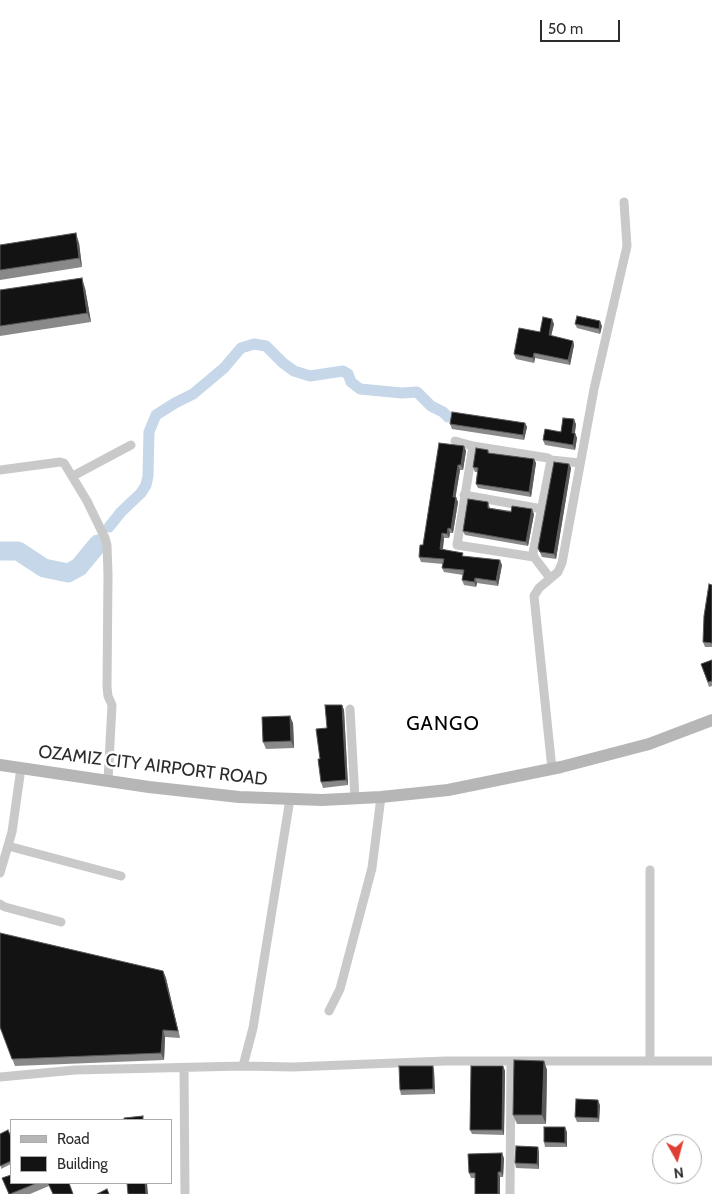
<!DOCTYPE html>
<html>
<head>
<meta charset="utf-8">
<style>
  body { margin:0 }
  #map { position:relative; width:712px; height:1194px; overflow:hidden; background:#fff; font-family:Cabin,sans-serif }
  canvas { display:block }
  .legend { position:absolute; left:10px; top:1119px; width:162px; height:65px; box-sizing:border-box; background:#fff; border:1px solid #ababab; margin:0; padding:6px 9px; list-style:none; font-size:15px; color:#2c2c2c }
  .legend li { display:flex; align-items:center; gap:10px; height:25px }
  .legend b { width:25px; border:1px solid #ababab }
  .north { position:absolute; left:652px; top:1134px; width:50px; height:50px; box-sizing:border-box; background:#fff; border:1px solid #ababab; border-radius:50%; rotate:173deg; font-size:14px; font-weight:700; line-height:20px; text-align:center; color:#2c2c2c }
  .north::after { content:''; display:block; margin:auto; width:18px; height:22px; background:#de3e33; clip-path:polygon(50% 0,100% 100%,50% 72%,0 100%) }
  .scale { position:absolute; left:540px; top:20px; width:80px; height:22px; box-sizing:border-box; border:2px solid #2c2c2c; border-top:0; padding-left:6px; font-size:15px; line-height:18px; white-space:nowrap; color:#2c2c2c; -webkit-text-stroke:4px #fff; paint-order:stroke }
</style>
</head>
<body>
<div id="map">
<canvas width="712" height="1194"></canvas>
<ul class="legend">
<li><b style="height:6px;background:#b6b6b6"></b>Road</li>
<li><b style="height:14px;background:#131313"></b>Building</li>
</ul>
<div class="north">N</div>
<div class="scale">50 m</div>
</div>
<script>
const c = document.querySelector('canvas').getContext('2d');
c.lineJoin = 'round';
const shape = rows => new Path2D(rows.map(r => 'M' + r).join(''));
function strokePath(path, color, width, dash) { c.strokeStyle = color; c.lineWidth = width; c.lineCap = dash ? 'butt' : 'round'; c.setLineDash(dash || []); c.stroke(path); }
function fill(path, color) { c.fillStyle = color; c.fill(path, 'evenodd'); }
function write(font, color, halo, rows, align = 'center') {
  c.font = font + ' Cabin,sans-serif'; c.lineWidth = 5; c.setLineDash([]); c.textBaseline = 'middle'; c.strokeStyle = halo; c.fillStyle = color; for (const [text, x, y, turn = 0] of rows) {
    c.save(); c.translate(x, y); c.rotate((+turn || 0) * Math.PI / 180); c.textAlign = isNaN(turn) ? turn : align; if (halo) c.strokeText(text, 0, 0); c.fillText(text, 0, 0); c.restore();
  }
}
strokePath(shape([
  [109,527,121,512,141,493,146,485,148,476,149,432,156,415,175,403,193,394,224,368,241,348,254,344,266,346,283,363,294,371,310,376,343,371,348,374,351,382,360,389,402,393,417,392,431,406,443,412,448,417]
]), '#c6d7e9', 11);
strokePath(shape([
  [0,551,18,551,44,568,68,573,79,567,98,544]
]), '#c6d7e9', 19);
strokePath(shape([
  [455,441,473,446],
  [551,460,580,463],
  [0,470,60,462,64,463,87,501,105,538,107,545,108,575,107,687,108,696,112,705,108,781],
  [73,476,131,445],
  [464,495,542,509],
  [534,557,457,545,473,446,548,458,551,460,533,553,534,557,550,578],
  [350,709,355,799],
  [552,769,534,596,539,588,558,572,562,563,594,389,627,246,624,202],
  [8,846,121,876],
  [0,873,12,832,21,768],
  [0,904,5,907,61,922],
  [329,1011,340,989,372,868,381,797],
  [650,1061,650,870],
  [243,1066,253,1028,290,799],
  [184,1068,185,1194],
  [0,1077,75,1070,243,1066,293,1067,445,1061,712,1061],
  [510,1194,511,1062]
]), '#c9c9c9', 9);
strokePath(shape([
  [0,765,149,787,239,797,322,800,381,797,448,790,561,767,649,744,712,720]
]), '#b6b6b6', 12);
fill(shape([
  [79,243,82,267,0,280,0,245],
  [85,288,91,322,0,336,0,290],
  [554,324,551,336,573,341,574,345,570,365,535,358,534,363,516,359,514,354,540,332],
  [575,324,602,326,600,334,577,328],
  [525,423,527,427,524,440,452,429,450,424],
  [576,424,575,433,577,438,575,450,545,445,543,440],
  [464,446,466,451,463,470,460,470,455,497,458,502,453,533,450,533,449,538,444,538,443,549,464,556,502,565,498,586,477,583,476,587,464,585,462,580,463,575,444,572,442,568,443,564,421,562,419,557],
  [488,450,489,453,534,459,536,463,531,497,478,488,476,484,478,472,475,472,473,467],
  [569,464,571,468,556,559,542,557,538,548],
  [488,502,490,508,534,514,528,546,465,535,463,531],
  [712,585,712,647,705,647,703,642],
  [712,660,712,686,709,687,701,664],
  [342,705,344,710,348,785,323,788,321,782,320,759,327,728],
  [293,723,294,748,266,749,263,742],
  [163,971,166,978,180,1038,165,1037,164,1060,15,1066,0,1027],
  [544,1061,547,1070,546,1124,517,1124,513,1115],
  [433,1066,434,1071,435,1094,401,1095,400,1090],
  [503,1066,505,1071,504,1135,472,1134,470,1130],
  [600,1105,599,1122,577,1122,575,1117],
  [567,1132,567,1147,545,1147,544,1142],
  [0,1134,11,1137,11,1164,1,1169],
  [539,1152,539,1169,516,1168,515,1163],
  [504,1158,503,1177,500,1177,500,1194,475,1194,475,1178,471,1178,469,1173],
  [11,1183,69,1183,49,1186,30,1194,8,1194]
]), '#898989');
fill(shape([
  [76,233,79,243,82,267,79,258],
  [82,278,85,288,91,322,87,313],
  [552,319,554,324,550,340,549,335],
  [600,321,602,326,600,334,599,329],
  [573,341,574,345,570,365,568,360],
  [534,353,535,358,534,363,533,358],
  [574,419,576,424,574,438,572,433],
  [525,423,527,427,524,440,523,435],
  [575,433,577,438,575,450,573,445],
  [464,446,466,451,463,470,461,465],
  [534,459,536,463,531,497,529,492],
  [569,464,571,468,556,559,554,554],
  [458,465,460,470,455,501,453,497],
  [456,497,458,502,453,533,451,529],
  [532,509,534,514,528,546,526,542],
  [448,528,450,533,449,538,447,534],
  [442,533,444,538,442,554,440,549],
  [500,560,502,565,498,586,496,581],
  [475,578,477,583,476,587,474,582],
  [342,705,344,710,348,785,346,780],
  [290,716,293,723,294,748,291,741],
  [163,971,166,978,180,1038,178,1031],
  [163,1030,165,1037,164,1060,161,1053],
  [544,1061,547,1070,546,1124,542,1115],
  [433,1066,434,1071,435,1094,433,1089],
  [503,1066,505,1071,504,1135,502,1130],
  [598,1100,600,1105,599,1122,598,1118],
  [565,1127,567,1132,567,1147,565,1143],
  [538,1147,539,1152,539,1169,537,1164],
  [502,1153,504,1158,503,1177,501,1172],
  [498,1172,500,1177,500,1194,498,1194],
  [145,1183,147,1183,148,1194,146,1194]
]), '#5a5a5a');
const building = shape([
  [76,233,79,258,0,270,0,245,76,233],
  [82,278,87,313,0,326,0,290,82,278],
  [577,316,600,321,599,329,575,324,577,316],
  [543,317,552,319,549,335,573,341,568,360,534,353,533,358,514,354,519,328,540,332,543,317],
  [452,412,525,423,523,435,450,424,452,412],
  [563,418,574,419,572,433,575,433,573,445,543,440,545,429,561,432,563,418],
  [439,443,464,446,461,465,458,465,453,497,456,497,451,529,448,528,447,534,442,533,440,549,463,553,462,556,500,560,496,581,475,578,474,582,462,580,464,570,442,568,444,559,419,557,420,545,423,545,439,443],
  [476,448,488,450,488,453,534,459,529,492,476,484,478,468,473,467,476,448],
  [554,462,569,464,554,554,540,552,538,548,554,462],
  [468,499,488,502,488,508,511,512,512,506,532,509,526,542,463,531,468,499],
  [709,584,712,585,712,643,703,642,704,616,709,584],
  [712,660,712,681,708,682,701,664,712,660],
  [325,705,342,705,346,780,321,782,318,759,320,759,316,729,327,728,325,705],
  [290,716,291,741,263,742,262,717,290,716],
  [0,933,163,971,178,1031,163,1030,161,1053,12,1059,0,1027,0,933],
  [514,1060,544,1061,542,1115,513,1115,514,1060],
  [399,1066,433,1066,433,1089,400,1090,399,1066],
  [471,1066,503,1066,502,1130,470,1130,471,1066],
  [576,1099,598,1100,598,1118,575,1117,576,1099],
  [143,1116,143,1120,124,1120,124,1118,143,1116],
  [544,1127,565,1127,565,1143,544,1142,544,1127],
  [8,1130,11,1137,11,1161,0,1166,0,1134,8,1130],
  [516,1146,538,1147,537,1164,515,1163,516,1146],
  [502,1153,501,1172,498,1172,498,1194,475,1194,475,1173,469,1173,468,1154,502,1153],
  [11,1175,11,1183,37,1183,10,1194,9,1194,2,1178,11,1175],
  [48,1183,69,1183,73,1194,53,1194,48,1183],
  [127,1183,145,1183,146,1194,128,1194,127,1183],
  [107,1189,109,1194,97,1194,107,1189]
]);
fill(building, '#131313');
strokePath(building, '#5a5a5a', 1);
write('18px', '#2c2c2c', '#fff', [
  ["OZAMIZ CITY AIRPORT ROAD",153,766,7]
]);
c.letterSpacing = '1px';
write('20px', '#000', '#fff', [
  ["GANGO",443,724]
]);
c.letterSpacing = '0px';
</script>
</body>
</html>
